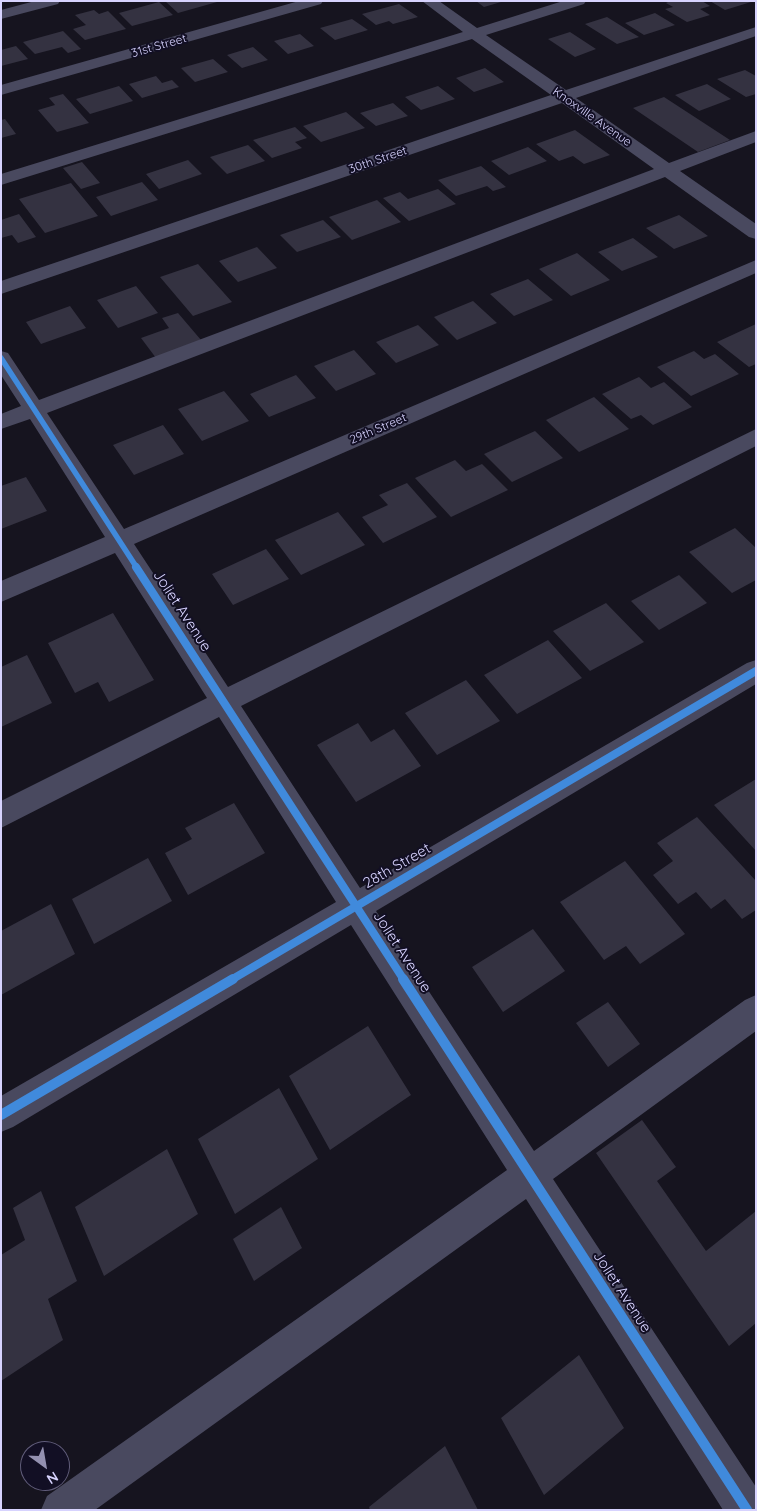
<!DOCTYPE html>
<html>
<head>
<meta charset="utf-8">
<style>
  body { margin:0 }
  #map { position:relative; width:757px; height:1511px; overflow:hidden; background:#16141f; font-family:Quicksand,sans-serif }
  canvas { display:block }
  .frame { position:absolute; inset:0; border:2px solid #d7d3fe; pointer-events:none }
  .north { position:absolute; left:20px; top:1441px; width:50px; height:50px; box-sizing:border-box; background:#120f24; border:1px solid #615d7b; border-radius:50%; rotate:148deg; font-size:14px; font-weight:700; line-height:20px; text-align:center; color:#d7d3fe }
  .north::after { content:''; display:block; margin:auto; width:18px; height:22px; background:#9390b0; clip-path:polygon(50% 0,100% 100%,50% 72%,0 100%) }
</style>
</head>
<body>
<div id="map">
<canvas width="757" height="1511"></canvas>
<div class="frame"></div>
<div class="north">N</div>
</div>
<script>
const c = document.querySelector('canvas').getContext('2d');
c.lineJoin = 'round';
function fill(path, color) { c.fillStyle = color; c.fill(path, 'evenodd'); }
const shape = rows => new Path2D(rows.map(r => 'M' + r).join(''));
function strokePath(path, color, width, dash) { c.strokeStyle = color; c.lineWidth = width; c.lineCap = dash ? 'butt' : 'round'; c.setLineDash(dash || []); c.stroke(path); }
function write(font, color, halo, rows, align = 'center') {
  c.font = font + ' Quicksand,sans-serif'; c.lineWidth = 4; c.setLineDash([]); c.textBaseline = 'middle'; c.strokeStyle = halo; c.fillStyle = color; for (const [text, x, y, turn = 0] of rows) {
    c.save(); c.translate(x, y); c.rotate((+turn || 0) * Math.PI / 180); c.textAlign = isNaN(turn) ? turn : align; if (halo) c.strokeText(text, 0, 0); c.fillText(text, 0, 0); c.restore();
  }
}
fill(shape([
  [165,1,217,1,217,2,178,13],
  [476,1,501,1,501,2,484,7],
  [670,1,702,1,710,6,700,9,710,15,687,22,665,9,673,7,666,3],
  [710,1,751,1,751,2,725,10],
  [159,2,173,15,132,26,119,13],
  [399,4,418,17,393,24,389,21,376,25,362,14],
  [94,10,99,14,108,11,126,29,85,40,73,29,86,25,75,15],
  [655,13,675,25,644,35,625,23],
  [607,17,639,37,617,44,585,24],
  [352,19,368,30,335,40,320,28],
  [63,31,81,49,68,53,62,47,35,54,23,42],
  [570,32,596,49,575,57,548,39],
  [300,34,314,46,288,54,274,41],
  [16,46,28,59,1,66,1,50],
  [253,47,268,60,242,68,227,55],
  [213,59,228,72,195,82,181,68],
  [485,68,504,82,474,92,456,78],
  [745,70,756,76,756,94,746,97,717,79],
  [156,76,162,83,172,80,179,87,142,98,129,84],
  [707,84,731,99,699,111,675,95],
  [119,86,133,101,90,114,76,99],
  [438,86,455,99,421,110,405,97],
  [63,94,89,123,57,132,38,110,55,105,49,98],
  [664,97,730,140,698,152,633,108],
  [393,103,408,116,376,126,360,113],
  [346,112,365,128,321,142,303,126],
  [5,119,16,134,1,138,1,120],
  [295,127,307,138,295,142,302,148,272,158,253,140],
  [575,130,610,155,584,164,573,156,559,161,536,144],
  [248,145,265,161,227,174,210,157],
  [528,147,547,161,509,175,491,161],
  [188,160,202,174,159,189,146,174],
  [82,162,100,183,81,189,63,168],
  [481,166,506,187,493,191,487,186,456,196,438,180],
  [142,182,158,200,111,216,96,197],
  [71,183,98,216,45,233,19,199],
  [438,189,456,204,409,221,383,198,400,192,408,199],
  [377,200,401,222,352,240,329,217],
  [19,214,36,237,18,243,12,235,1,238,1,220],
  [679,215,708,236,674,249,646,228],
  [323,220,341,237,297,252,280,235],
  [633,238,658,257,622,271,598,252],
  [257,247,277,268,238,282,219,261],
  [577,253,610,280,571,296,539,269],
  [198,264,232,302,193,316,160,277],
  [528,279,553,300,514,316,490,294],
  [136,286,158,313,118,328,97,300],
  [473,301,497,323,457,340,434,317],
  [70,306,86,328,41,344,26,322],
  [178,313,201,340,156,358,141,338,169,328,162,318],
  [756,324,756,364,749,367,717,342],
  [418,325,439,345,396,363,376,342],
  [354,350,376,374,336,391,314,366],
  [694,351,704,359,715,354,739,374,691,396,657,367],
  [296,375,316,398,269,417,250,394],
  [639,377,651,388,664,382,692,407,653,425,641,415,631,419,602,394],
  [224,391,249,421,202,441,178,409],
  [594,397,629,429,579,452,546,420],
  [163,425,184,454,134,475,113,445],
  [535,431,563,458,512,482,484,454],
  [455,460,466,471,482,464,508,490,451,517,415,478],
  [26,477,47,511,1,529,1,486],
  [407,483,437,517,383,543,362,517,388,505,379,495],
  [338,512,365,545,301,575,275,540],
  [735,528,756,548,756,580,732,593,689,552],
  [266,549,289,579,233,605,212,574],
  [679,575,707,603,659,630,631,601],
  [606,603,644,642,590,671,553,631],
  [113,613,154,680,109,702,98,682,75,693,48,643],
  [548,640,582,678,517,714,484,675],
  [27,655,52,703,1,727,1,667],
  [466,680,500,721,437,755,405,713],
  [358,723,371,742,394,729,421,766,356,802,317,745],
  [756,779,756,851,714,805],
  [234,803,265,853,188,895,165,853,192,839,185,828],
  [697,817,756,881,756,910,742,919,725,899,711,909,696,892,678,904,653,875,673,861,657,843],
  [148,858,172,901,94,944,72,899],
  [625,861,685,934,640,964,626,946,604,960,560,902],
  [51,904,75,954,1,995,1,931],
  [533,929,565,971,503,1012,472,967],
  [608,1002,640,1044,608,1067,576,1023],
  [368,1026,411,1095,330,1150,289,1076],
  [279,1088,318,1159,235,1214,198,1139],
  [642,1120,676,1167,657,1181,706,1251,756,1211,756,1323,729,1346,596,1153],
  [167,1149,198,1214,104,1276,75,1207],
  [41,1191,77,1281,48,1299,63,1340,1,1381,1,1255,25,1240,13,1208],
  [281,1207,302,1248,254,1281,233,1239],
  [579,1355,624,1428,544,1495,501,1418],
  [445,1446,478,1510,370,1510,369,1507]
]), '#343241');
fill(shape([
  [35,1,60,1,58,4,1,19,1,10,35,1],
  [299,1,323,1,321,4,1,95,1,85,299,1],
  [422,1,439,1,477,28,563,1,586,1,584,4,486,35,566,90,756,27,756,36,576,98,669,163,756,131,756,142,680,171,756,224,756,239,749,237,665,177,47,413,124,529,756,260,756,273,134,544,228,687,756,429,756,446,241,706,360,888,747,663,756,660,756,684,376,911,534,1151,745,1000,756,995,756,1031,553,1179,756,1487,756,1510,723,1510,526,1199,95,1510,41,1510,47,1496,507,1170,351,925,13,1127,1,1132,1,1096,336,902,219,717,1,828,1,801,207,698,115,553,1,602,1,581,105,537,30,419,1,429,1,414,21,406,1,375,1,351,8,353,39,400,654,169,562,103,1,294,1,281,551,95,472,39,1,185,1,174,463,32,422,1]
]), '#49495f');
strokePath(shape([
  [1,358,137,568]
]), '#408adc', 5.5);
strokePath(shape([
  [136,567,404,980],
  [231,980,756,671]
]), '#408adc', 8);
strokePath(shape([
  [403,979,747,1510],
  [1,1115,233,979]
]), '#408adc', 10);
write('12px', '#d7d3fe', '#120f24', [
  ["31st Street",159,46,-16],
  ["Knoxville Avenue",592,117,35],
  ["30th Street",378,160,-19],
  ["29th Street",378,429,-23]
]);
write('15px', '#d7d3fe', '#120f24', [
  ["Joliet Avenue",182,611,57],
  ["28th Street",397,866,-30],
  ["Joliet Avenue",402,952,57],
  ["Joliet Avenue",622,1292,57]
]);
</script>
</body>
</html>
